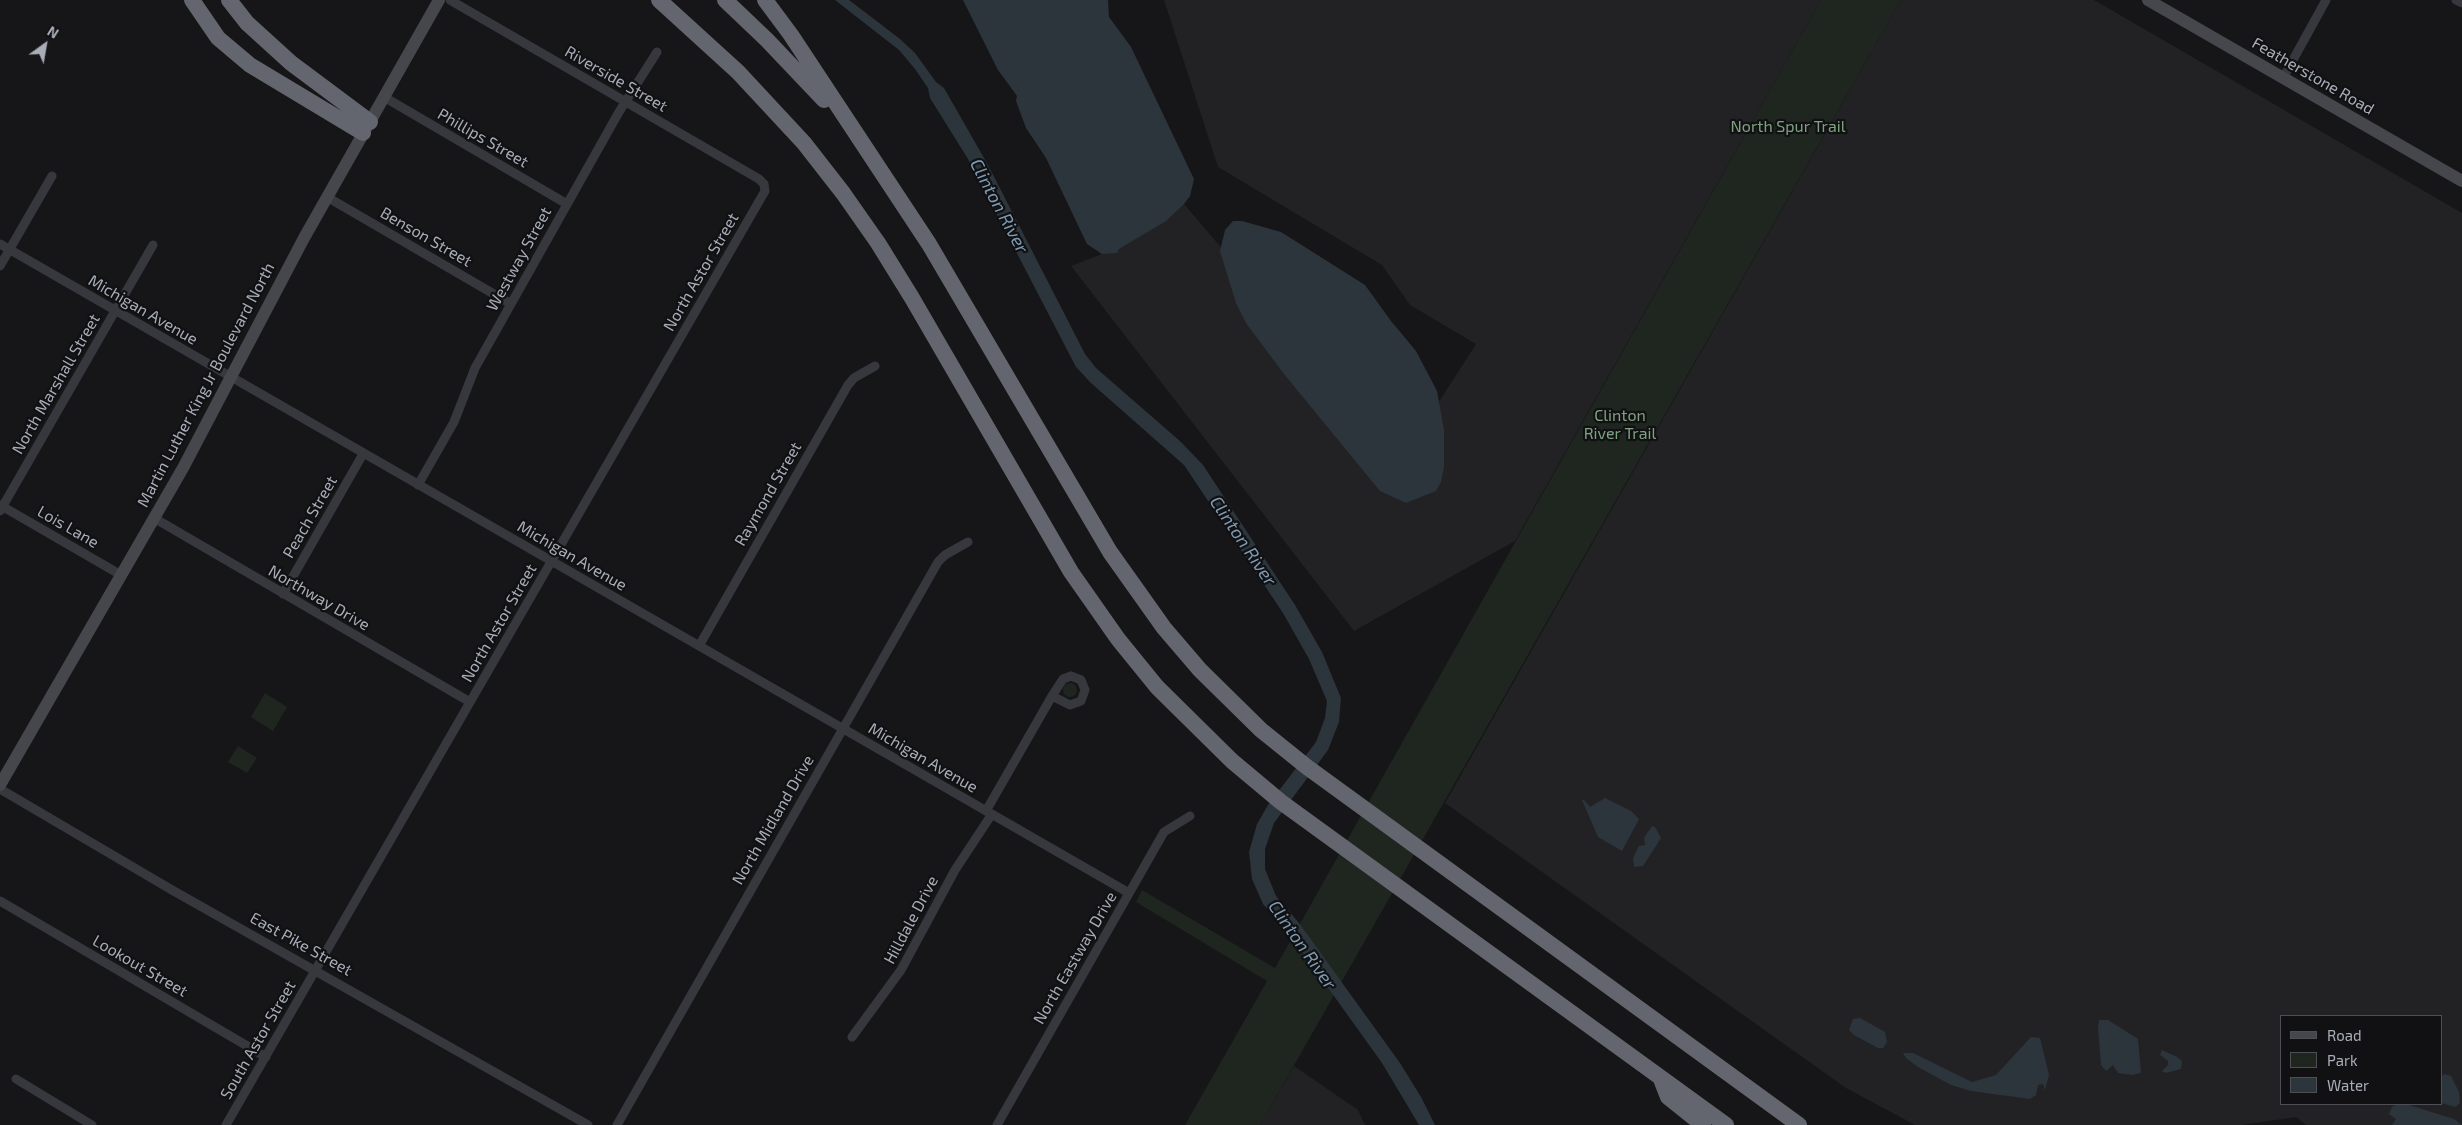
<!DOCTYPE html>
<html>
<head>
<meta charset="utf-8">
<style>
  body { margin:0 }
  #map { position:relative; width:2462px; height:1125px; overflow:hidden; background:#161618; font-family:"Exo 2",sans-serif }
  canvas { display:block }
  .legend { position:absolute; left:2280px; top:1015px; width:162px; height:90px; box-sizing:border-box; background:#111113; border:1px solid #4d4f55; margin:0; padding:6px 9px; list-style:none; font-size:15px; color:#a8adb8 }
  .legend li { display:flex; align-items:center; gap:10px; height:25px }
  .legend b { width:25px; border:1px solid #4d4f55 }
  .north { position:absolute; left:20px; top:20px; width:50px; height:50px; -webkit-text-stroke:4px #111113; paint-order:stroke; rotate:32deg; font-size:14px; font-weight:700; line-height:20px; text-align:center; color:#a8adb8 }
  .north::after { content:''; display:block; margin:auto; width:18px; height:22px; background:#a8adb8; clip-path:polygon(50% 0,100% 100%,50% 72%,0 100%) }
</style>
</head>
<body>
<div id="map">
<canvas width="2462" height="1125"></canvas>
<ul class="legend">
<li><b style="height:6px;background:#45474d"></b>Road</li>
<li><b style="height:14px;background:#1e261f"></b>Park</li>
<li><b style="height:14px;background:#2c353c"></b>Water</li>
</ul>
<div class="north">N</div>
</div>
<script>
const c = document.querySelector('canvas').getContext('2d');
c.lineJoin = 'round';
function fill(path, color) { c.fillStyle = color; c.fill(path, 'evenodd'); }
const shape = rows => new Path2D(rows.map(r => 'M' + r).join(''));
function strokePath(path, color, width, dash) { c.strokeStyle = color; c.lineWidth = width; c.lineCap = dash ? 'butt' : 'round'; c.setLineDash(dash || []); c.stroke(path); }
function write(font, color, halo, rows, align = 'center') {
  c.font = font + ' "Exo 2",sans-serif'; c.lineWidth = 4.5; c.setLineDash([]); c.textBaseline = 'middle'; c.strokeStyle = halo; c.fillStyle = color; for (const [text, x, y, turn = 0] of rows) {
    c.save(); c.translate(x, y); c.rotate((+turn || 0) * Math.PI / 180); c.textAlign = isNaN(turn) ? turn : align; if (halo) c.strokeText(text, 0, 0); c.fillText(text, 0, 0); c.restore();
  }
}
fill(shape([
  [1164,0,1821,0,1515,541,1354,631,1071,266,1102,254,1184,204,1402,459,1476,344,1410,305,1382,265,1218,167],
  [1901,0,2094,0,2462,213,2462,1125,2306,1125,2296,1117,2242,1125,1915,1125,1846,1088,1445,803],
  [2281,1016,2441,1016,2441,1104,2281,1104],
  [1294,1066,1358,1110,1365,1125,1260,1125]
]), '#222225');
fill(shape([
  [1821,0,1901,0,1260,1125,1185,1125,1267,981,1136,902,1142,890,1275,968],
  '1063 690a7 7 0 1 1 14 0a7 7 0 1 1-14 0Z',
  [265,693,287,707,273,731,251,717],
  [238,746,257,758,247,773,228,762]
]), '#1e261f');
fill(shape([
  [835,0,849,0,900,39,915,53,936,82,944,88,988,165,1085,354,1096,368,1181,442,1203,465,1295,605,1322,652,1341,698,1339,722,1328,750,1274,823,1265,849,1265,869,1276,896,1299,923,1400,1063,1421,1097,1435,1125,1419,1125,1382,1063,1288,932,1263,904,1252,879,1249,852,1257,824,1268,805,1316,742,1325,718,1327,701,1309,659,1283,613,1184,465,1091,383,1076,367,968,159,930,98,928,88,915,69,899,50],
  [963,0,1108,0,1109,17,1131,47,1194,179,1190,196,1184,204,1166,221,1119,249,1117,253,1102,254,1087,244,1046,158,1026,128,1016,101,1017,96,998,70],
  [1233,221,1242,221,1281,232,1365,285,1391,321,1416,351,1437,391,1444,430,1444,467,1441,482,1436,491,1406,503,1380,491,1284,374,1246,323,1236,303,1220,251,1225,230],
  [1605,798,1631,811,1639,819,1622,851,1598,837,1582,800,1584,800,1590,807],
  [1652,826,1655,827,1661,838,1643,866,1634,867,1633,858,1639,846,1645,845,1644,838],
  [1860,1018,1885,1032,1887,1042,1883,1048,1878,1048,1854,1035,1849,1030,1853,1019],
  [2099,1020,2108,1020,2138,1039,2141,1073,2132,1075,2118,1073,2113,1065,2106,1071,2101,1065,2098,1027],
  [2031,1037,2040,1038,2049,1075,2045,1090,2043,1084,2038,1085,2036,1095,2030,1099,1971,1091,1951,1085,1918,1067,1906,1058,1903,1053,1913,1053,1972,1082,1996,1075],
  [2162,1050,2177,1057,2182,1061,2181,1069,2166,1073,2162,1071,2168,1065,2168,1061,2160,1055],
  [2444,1074,2451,1076,2459,1092,2460,1103,2455,1107,2441,1103,2441,1078],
  [2397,1104,2406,1104,2454,1119,2462,1125,2392,1125,2396,1119,2389,1114,2392,1107]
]), '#2c353c');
strokePath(shape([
  [2456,0,2462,3],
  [2283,78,2326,0],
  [384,97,567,204],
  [327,197,511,304],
  [0,244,1129,893],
  [0,266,52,176],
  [418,485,454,422,475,368,619,112,657,52],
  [0,505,121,575],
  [0,511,153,245],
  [154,518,470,702],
  [283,594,363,454],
  [699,646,848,385,854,378,875,366],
  [1071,676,1081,680,1085,690,1081,701,1070,705,1052,696,1063,679,1071,676],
  [0,789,172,890,588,1125],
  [986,811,1052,696],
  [0,901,266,1057],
  [852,1037,901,970,955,870,992,814],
  [16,1079,92,1125],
  [226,1125,765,191,764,184,759,179,450,0],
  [617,1125,938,562,945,555,968,542],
  [997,1125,1164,832,1190,816]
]), '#37383d', 9);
strokePath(shape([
  [2148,0,2462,181],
  [0,785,183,468,304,238,439,0]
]), '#45474d', 12);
strokePath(shape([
  [192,0,218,38,250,65,363,133],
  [229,0,247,23,291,63,370,122],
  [659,0,738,72,804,143,843,193,878,243,912,298,1071,572,1118,639,1157,687,1232,761,1281,802,1726,1125],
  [725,0,767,40,824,100],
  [765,0,791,35,929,244,1110,552,1164,628,1200,670,1261,730,1307,767,1799,1125],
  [1661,1079,1668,1097,1703,1125]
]), '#63666e', 16);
write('16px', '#a8adb8', '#111113', [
  ["Featherstone Road",2313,76,30],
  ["Riverside Street",616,79,30],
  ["Phillips Street",483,138,30],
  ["Benson Street",426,237,30],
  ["Westway Street",519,259,-61],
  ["North Astor Street",701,272,-60],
  ["Michigan Avenue",143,310,30],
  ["North Marshall Street",56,384,-60],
  ["Martin Luther King Jr Boulevard North",206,385,-62],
  ["Raymond Street",768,494,-60],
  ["Peach Street",310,517,-60],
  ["Lois Lane",68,527,30],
  ["Michigan Avenue",572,556,30],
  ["Northway Drive",319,598,30],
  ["North Astor Street",499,623,-60],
  ["Michigan Avenue",923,758,30],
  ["North Midland Drive",773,820,-60],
  ["Hilldale Drive",911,920,-62],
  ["East Pike Street",301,944,29],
  ["North Eastway Drive",1075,958,-60],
  ["Lookout Street",140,966,30],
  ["South Astor Street",258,1040,-60]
]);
write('16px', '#7fa381', '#111113', [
  ["North Spur Trail",1788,127],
  ["Clinton",1620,416],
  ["River Trail",1620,434]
]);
write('italic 18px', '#7f9bb3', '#111113', [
  ["Clinton River",999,206,62],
  ["Clinton River",1243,541,56],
  ["Clinton River",1302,945,55]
]);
</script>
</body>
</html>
